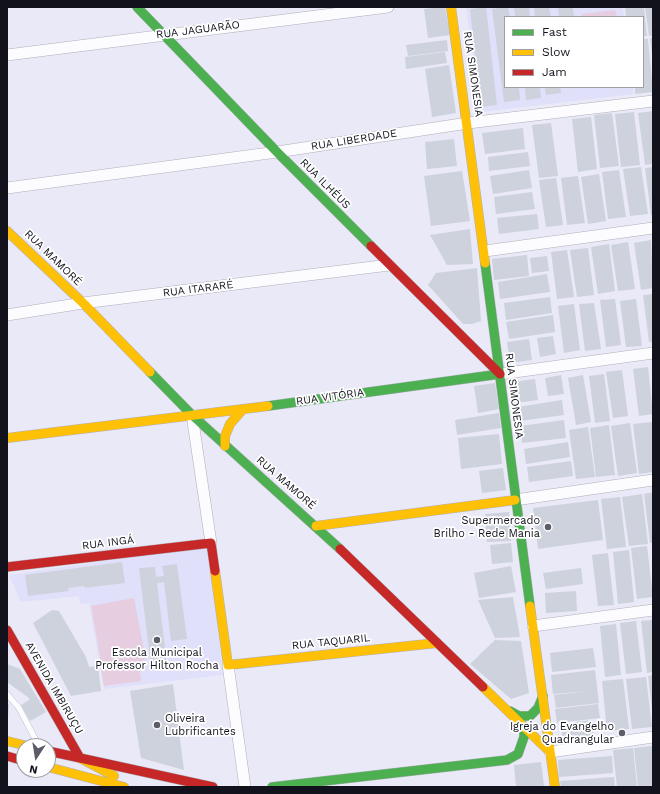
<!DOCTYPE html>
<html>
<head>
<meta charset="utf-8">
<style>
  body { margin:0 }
  #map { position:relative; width:660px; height:794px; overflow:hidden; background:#e9e9f7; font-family:"Work Sans",sans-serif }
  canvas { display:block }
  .frame { position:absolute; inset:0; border:8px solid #12121c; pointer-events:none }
  .legend { position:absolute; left:504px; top:16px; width:140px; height:72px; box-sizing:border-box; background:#fff; border:1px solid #a0a0a4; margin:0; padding:5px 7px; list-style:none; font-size:12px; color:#12121c }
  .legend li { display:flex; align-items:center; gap:8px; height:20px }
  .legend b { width:20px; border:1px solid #a0a0a4 }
  .north { position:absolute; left:16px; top:738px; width:40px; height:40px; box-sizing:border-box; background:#fff; border:1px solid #a0a0a4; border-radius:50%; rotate:192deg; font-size:11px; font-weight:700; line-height:16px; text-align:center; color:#12121c }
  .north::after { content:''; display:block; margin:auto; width:14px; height:18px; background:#5d5d69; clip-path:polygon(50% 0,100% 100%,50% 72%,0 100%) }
</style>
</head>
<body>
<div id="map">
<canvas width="660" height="794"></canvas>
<div class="frame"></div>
<ul class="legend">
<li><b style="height:5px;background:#4caf50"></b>Fast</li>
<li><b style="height:5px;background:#ffc107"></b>Slow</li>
<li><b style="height:5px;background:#c62828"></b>Jam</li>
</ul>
<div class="north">N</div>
</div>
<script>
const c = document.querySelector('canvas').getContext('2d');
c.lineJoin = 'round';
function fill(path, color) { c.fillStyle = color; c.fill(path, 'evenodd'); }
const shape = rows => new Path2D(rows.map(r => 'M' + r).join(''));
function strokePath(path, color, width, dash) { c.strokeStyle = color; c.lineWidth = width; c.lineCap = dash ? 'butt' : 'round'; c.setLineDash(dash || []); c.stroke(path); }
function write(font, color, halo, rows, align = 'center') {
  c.font = font + ' "Work Sans",sans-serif'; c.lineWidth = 3.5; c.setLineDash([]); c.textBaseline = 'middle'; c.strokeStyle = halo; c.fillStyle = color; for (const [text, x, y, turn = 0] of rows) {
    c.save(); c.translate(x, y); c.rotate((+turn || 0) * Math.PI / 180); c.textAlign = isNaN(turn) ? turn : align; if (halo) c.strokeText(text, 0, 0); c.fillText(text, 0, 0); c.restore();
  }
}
fill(shape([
  [466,7,623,7,624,17,505,17,505,87,633,87,634,94,481,112],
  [209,546,223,675,104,689,89,603,80,604,79,596,21,602,9,575]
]), '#e0e0fb');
fill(shape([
  [615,10,617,17,582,17,582,14],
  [134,598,146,660,102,668,91,606],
  [139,664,141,681,104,686,101,670]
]), '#e6cde0');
fill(shape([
  [445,7,450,35,428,38,424,9],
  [486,7,497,105,481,107,470,9],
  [508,7,510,17,505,17,505,87,519,87,520,100,504,102,492,9],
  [514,7,529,7,530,17,515,17],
  [534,7,549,7,551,17,535,17],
  [558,7,573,7,574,17,559,17],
  [625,7,644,7,647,36,643,36,643,17,626,17],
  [645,7,653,7,653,35,649,36],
  [650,38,653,38,653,54,652,55],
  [643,39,648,39,653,92,635,94,635,87,643,87],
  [447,40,448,51,408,56,406,45],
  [445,52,447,63,406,69,405,57],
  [449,65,456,113,432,117,425,69],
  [525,87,540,87,541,98,526,100],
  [545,87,560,87,561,93,546,95],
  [653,111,653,164,645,165,638,113],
  [634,112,640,165,621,167,615,114],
  [612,113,619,166,600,168,594,115],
  [591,117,597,169,578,172,572,119],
  [551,123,558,176,539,178,532,125],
  [523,128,525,149,485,154,482,133],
  [454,139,457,166,427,169,425,142],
  [528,152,530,166,489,171,488,157],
  [641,167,648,214,630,216,623,169],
  [653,167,653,215,651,215,645,168],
  [529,170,532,188,493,194,490,176],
  [619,170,626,217,608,219,602,172],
  [462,171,470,221,431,226,424,176],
  [599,174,606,221,588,224,581,177],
  [578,176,585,223,567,225,561,178],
  [556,178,563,225,546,227,539,180],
  [532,192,535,209,496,214,494,197],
  [537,214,539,229,499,234,497,218],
  [470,229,473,264,447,265,430,235],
  [651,240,653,288,641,290,634,243],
  [628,242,635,289,618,291,611,245],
  [609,244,615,291,598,294,591,247],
  [588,248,594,295,577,297,570,250],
  [567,250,574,297,557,299,551,252],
  [527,255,529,276,494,280,492,259],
  [547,256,549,271,532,273,530,258],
  [477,268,481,321,472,324,463,324,428,285,436,273],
  [547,274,550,292,500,299,498,282],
  [653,294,653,342,649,342,643,295],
  [550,297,552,313,506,320,504,303],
  [615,299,621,345,606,347,600,300],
  [636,299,642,346,626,347,620,301],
  [594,303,601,349,585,351,579,304],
  [574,304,580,350,564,353,558,306],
  [553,315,555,332,509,339,506,322],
  [553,336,556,354,540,357,537,338],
  [529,339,532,360,510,363,507,342],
  [648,367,653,414,639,416,633,369],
  [622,370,628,416,613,418,606,372],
  [604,374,610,421,595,423,589,376],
  [561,375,564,394,548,396,545,378],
  [583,375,591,422,576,425,568,378],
  [535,379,538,400,516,403,513,382],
  [495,383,499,409,478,413,474,386],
  [562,400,564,415,520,421,518,407],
  [499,413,501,428,457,435,455,420],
  [564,420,566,438,522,443,520,426],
  [652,422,653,472,639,474,633,424],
  [630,423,637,473,618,476,611,426],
  [609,425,615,475,596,477,590,428],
  [588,427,595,477,576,479,569,430],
  [499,434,502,464,461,469,458,438],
  [568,442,570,457,526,464,524,449],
  [571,461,573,476,529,482,527,467],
  [503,468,506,490,482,493,479,471],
  [653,492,653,543,650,543,644,494],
  [642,494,648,544,629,546,622,497],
  [620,497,626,547,607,549,601,499],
  [598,500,603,540,538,549,533,508],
  [509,512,511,541,487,542,485,514],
  [511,543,513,562,492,564,490,545],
  [647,546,653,597,637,599,631,548],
  [629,550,634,602,618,604,613,552],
  [608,553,614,605,598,606,592,555],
  [122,562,125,583,85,588,84,586,68,588,69,591,28,596,25,575],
  [177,564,187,639,171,641,164,582,157,583,167,664,151,667,139,568,155,567,156,577,164,576,162,566],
  [511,566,516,592,479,598,474,573],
  [581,568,583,584,546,589,543,573],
  [576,591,577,611,546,613,545,593],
  [513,597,520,637,495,638,478,600],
  [52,610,59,611,86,657,89,667,98,666,101,691,71,696,33,623],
  [653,620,653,672,647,673,641,621],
  [636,621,642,672,626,674,620,623],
  [616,624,621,675,605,677,600,626],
  [495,640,521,641,529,693,511,699,470,664],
  [593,648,596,667,552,672,550,653],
  [7,664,20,669,46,712,30,721,21,705,29,700,29,698,7,682],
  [595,670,599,703,556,708,554,695,588,691,553,694,551,675],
  [653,675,653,709,652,709,648,676],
  [646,677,652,727,632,729,626,679],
  [623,679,629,729,607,731,602,681],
  [173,684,184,770,141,758,130,691],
  [7,704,9,704,8,717,7,717],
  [598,704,600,718,557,723,555,709],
  [592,720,594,737,563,741,561,724],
  [653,746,653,787,638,787,634,748],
  [633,748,637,787,617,787,613,750],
  [612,756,613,773,559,777,558,760],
  [541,762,544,786,516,787,514,765],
  [614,777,615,787,561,787,560,781]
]), '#ced2dd');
const lane = shape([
  [7,694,19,708,39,746]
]);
const street = shape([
  [7,55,388,7],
  [7,188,277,152,468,123,653,101],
  [485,251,653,228],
  [7,315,83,303,389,265],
  [500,374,653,353],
  [192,415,211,543],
  [515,500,653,480],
  [533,626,653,610],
  [228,665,245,787],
  [550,752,653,737]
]);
const fast = shape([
  [137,7,277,152,371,246],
  [485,263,530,606],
  [150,372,192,415,340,549],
  [268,406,500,374],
  [510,711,519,716,530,716,538,708,543,696],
  [272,787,507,760,518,754,524,737,524,726]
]);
const slow = shape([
  [451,7,485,263],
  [7,231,83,303,150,372],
  [7,438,268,406],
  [225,446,225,436,230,424,243,409],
  [316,526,515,500],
  [215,571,228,665,437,643],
  [530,606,555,787],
  [483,687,550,752],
  [7,741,27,746],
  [80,758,114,776],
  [48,767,124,787]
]);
const jam = shape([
  [371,246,500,374],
  [340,549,483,687],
  [7,567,211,543,215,571],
  [7,630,80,758],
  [48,751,213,787],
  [7,756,24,761]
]);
strokePath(lane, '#afafba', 6);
strokePath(street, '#afafba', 12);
strokePath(fast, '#afafba', 10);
strokePath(slow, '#afafba', 10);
strokePath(jam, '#afafba', 10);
strokePath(lane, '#fcfcfe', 5.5);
strokePath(street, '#fcfcfe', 11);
strokePath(fast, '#4caf50', 9);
strokePath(slow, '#ffc107', 9);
strokePath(jam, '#c62828', 9);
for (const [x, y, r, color] of [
  [548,527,4,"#5d5d69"],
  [157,640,4,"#5d5d69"],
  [157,725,4,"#5d5d69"],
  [622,733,4,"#5d5d69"]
]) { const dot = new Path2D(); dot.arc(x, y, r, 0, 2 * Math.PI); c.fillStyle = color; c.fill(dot); strokePath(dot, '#fff', 1.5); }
write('11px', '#12121c', '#fff', [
  ["RUA JAGUARÃO",198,30,-7],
  ["RUA SIMONESIA",473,74,82],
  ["RUA LIBERDADE",354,140,-9],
  ["RUA ILHÉUS",325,184,45],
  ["RUA MAMORÉ",53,258,44],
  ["RUA ITARARÉ",198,289,-7],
  ["RUA SIMONESIA",514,396,83],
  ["RUA VITÓRIA",330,397,-8],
  ["RUA MAMORÉ",286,483,41],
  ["RUA INGÁ",108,543,-7],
  ["RUA TAQUARIL",331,642,-6],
  ["AVENIDA IMBIRUÇU",54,688,60]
]);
write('11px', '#12121c', '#fff', [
  ["Supermercado",540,521],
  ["Brilho - Rede Mania",540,534],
  ["Escola Municipal",157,653,"center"],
  ["Professor Hilton Rocha",157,666,"center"],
  ["Oliveira",165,719,"left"],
  ["Lubrificantes",165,732,"left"],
  ["Igreja do Evangelho",614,727],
  ["Quadrangular",614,740]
], 'right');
</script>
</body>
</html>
